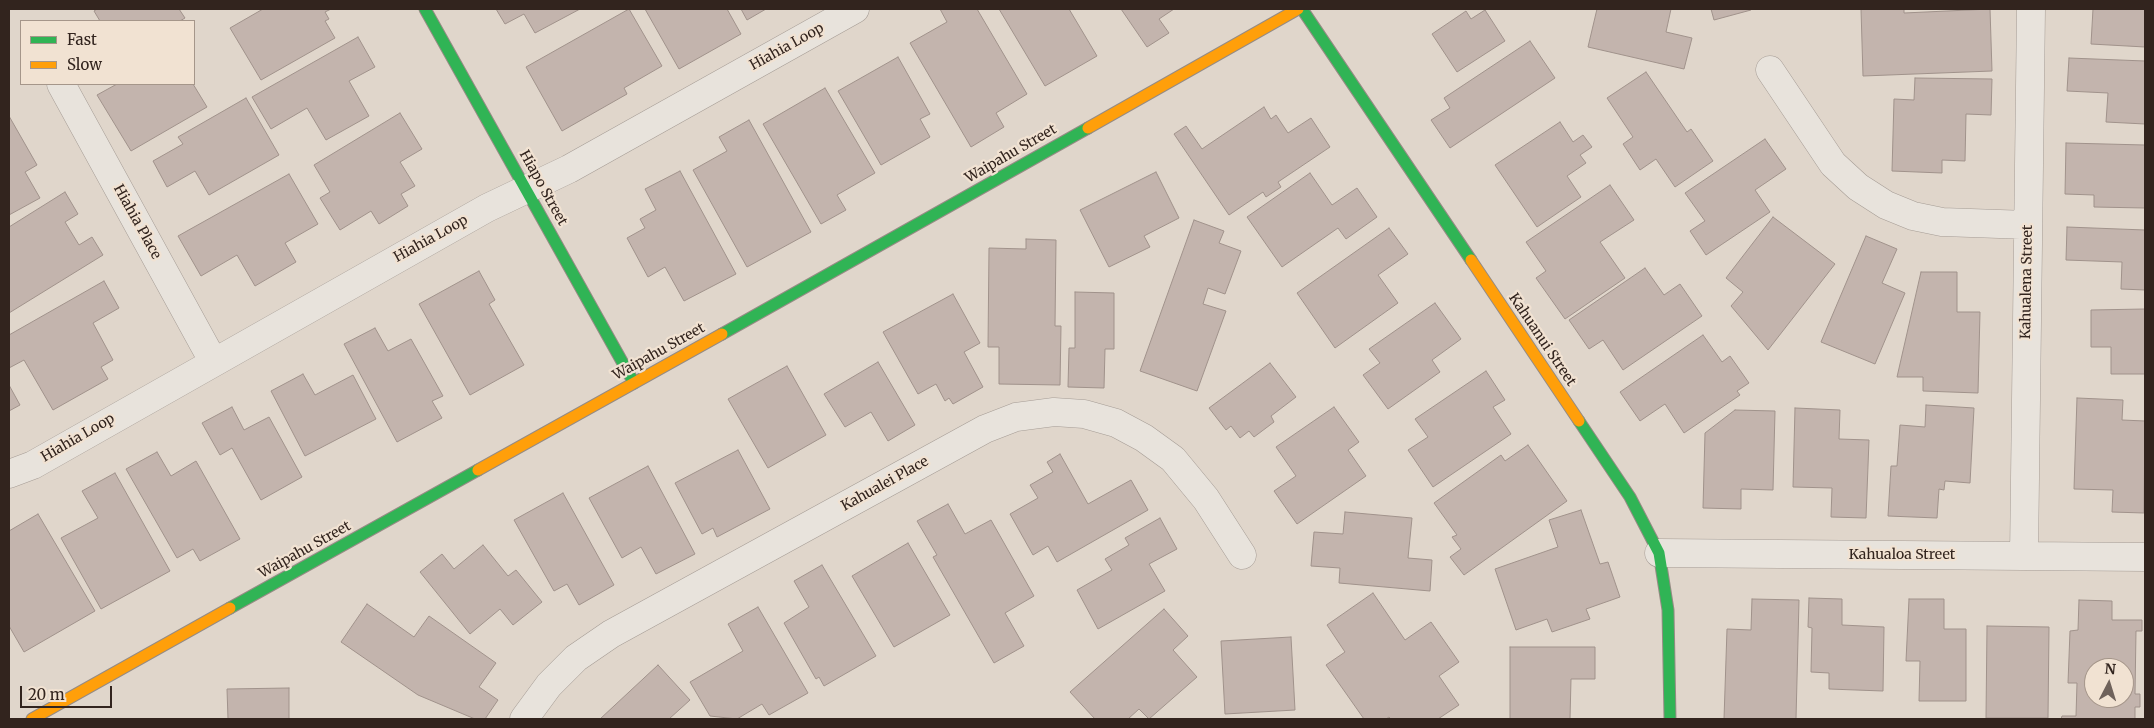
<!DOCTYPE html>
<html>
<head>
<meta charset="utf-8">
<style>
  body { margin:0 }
  #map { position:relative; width:2154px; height:728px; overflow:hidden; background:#e0d6cb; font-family:Merriweather,serif }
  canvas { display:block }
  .frame { position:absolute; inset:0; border:10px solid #32241e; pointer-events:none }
  .legend { position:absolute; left:20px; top:20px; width:175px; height:65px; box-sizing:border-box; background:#f1e2d2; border:1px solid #a5968a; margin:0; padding:6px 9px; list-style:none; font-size:15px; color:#32241e }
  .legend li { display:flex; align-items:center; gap:10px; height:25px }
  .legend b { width:25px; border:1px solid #a5968a }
  .north { position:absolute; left:2084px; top:658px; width:50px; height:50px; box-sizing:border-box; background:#f1e2d2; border:1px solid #a5968a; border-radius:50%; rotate:5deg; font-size:14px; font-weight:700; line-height:20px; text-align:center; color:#32241e }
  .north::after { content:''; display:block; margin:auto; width:18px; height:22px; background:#6f625b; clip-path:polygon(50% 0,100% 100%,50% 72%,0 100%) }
  .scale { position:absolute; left:20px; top:686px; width:92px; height:22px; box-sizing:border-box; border:2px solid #32241e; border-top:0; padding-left:6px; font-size:15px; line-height:18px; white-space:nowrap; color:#32241e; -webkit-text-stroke:4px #f1e2d2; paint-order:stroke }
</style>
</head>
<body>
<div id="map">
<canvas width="2154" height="728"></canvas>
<div class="frame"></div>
<ul class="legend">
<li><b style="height:6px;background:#30b455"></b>Fast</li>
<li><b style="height:6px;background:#ff9f0a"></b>Slow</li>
</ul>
<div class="north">N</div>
<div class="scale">20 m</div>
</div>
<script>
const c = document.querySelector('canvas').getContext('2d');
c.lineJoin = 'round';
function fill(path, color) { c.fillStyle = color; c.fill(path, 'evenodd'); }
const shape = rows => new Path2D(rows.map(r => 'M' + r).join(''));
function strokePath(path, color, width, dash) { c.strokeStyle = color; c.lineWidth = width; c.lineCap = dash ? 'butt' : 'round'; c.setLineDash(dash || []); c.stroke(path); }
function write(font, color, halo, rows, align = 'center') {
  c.font = font + ' Merriweather,serif'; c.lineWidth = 4.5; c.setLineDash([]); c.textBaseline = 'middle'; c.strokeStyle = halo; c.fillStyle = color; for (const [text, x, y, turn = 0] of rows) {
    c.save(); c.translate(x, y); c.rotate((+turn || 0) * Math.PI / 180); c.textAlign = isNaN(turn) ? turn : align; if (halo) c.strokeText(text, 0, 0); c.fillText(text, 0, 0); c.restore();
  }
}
const building = shape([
  [97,9,179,9,185,18,180,21,100,21,94,11,97,9],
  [263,9,331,9,325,12,329,19,325,21,335,38,261,80,230,28,263,9],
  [496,9,580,9,535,33,524,14,505,24,496,9],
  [629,9,662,66,624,88,627,94,562,131,526,67,629,9],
  [645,9,727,9,741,34,679,69,645,9],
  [741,9,766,9,747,20,741,9],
  [940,9,977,9,1027,94,996,113,1004,127,971,147,910,43,947,22,940,9],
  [999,9,1069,9,1097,56,1045,86,999,9],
  [1121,9,1174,9,1159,19,1169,33,1147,47,1121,9],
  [1597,9,1671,9,1666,32,1692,38,1684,69,1588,47,1597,9],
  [1711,9,1751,9,1751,10,1714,20,1711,9],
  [1861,9,1904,9,1904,13,1990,9,1992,71,1863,76,1861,9],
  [2093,9,2145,9,2145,47,2091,44,2093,9],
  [1485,10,1505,41,1457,72,1432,34,1466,11,1471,19,1485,10],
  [358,37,375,67,349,81,369,116,326,140,307,108,271,129,252,97,358,37],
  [1530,41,1555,78,1450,148,1431,120,1450,108,1444,98,1530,41],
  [898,57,930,114,920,119,930,137,881,165,838,91,898,57],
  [2069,58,2145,61,2145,124,2106,122,2108,93,2067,91,2069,58],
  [1646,72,1687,132,1691,129,1713,161,1675,187,1656,159,1640,170,1623,144,1633,137,1607,98,1646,72],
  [1915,78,1992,79,1991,115,1966,114,1965,161,1942,160,1942,173,1892,171,1894,99,1914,100,1915,78],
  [117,84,193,84,207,107,131,151,97,95,117,84],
  [825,88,875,173,837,195,846,210,821,224,763,124,825,88],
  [246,98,279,155,209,195,195,171,167,187,153,161,183,144,178,137,246,98],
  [1264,107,1271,119,1276,115,1288,133,1311,118,1330,147,1278,182,1281,187,1266,197,1263,192,1229,215,1174,134,1186,126,1202,149,1264,107],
  [400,113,422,149,400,162,415,186,401,194,408,206,379,224,371,211,340,230,320,198,330,192,314,165,400,113],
  [9,116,37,165,25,172,40,198,9,215,9,116],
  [749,120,811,232,747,267,693,170,727,151,719,137,749,120],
  [1560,122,1573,142,1583,135,1592,147,1580,155,1586,163,1567,176,1581,197,1537,227,1495,165,1560,122],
  [1765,139,1786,169,1755,190,1770,212,1706,255,1690,231,1705,221,1685,193,1765,139],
  [2066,143,2145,145,2145,208,2094,207,2094,195,2065,194,2066,143],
  [680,171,736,274,684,301,665,267,648,277,627,238,645,228,640,219,656,210,645,189,680,171],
  [1156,172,1179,218,1144,236,1150,247,1109,267,1080,210,1156,172],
  [1310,173,1332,205,1357,188,1377,217,1346,239,1338,228,1282,267,1247,217,1310,173],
  [289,174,318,224,285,243,296,262,255,286,237,255,201,276,178,236,289,174],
  [1610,185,1634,220,1600,242,1625,278,1565,319,1536,278,1546,271,1526,242,1610,185],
  [65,192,78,214,65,222,79,245,92,237,103,255,9,313,9,227,65,192],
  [1773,217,1835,264,1768,350,1731,306,1743,292,1726,278,1773,217],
  [1194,220,1224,231,1219,243,1241,251,1225,294,1208,288,1203,304,1226,311,1197,391,1140,371,1194,220],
  [2067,227,2145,230,2145,290,2121,289,2122,262,2066,260,2067,227],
  [1389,228,1408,254,1378,275,1398,303,1335,348,1297,293,1389,228],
  [1866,236,1897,249,1882,283,1905,293,1875,364,1821,342,1866,236],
  [1026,239,1056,240,1055,326,1061,326,1060,385,999,384,999,347,988,347,989,248,1026,249,1026,239],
  [1645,268,1664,295,1680,284,1702,316,1623,370,1603,340,1589,349,1569,320,1645,268],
  [479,271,495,300,489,304,524,365,470,395,419,304,479,271],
  [1921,272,1957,272,1957,312,1980,312,1978,393,1923,391,1923,377,1897,377,1921,272],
  [104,281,119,308,93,323,113,360,101,367,108,379,53,410,24,360,9,368,9,335,104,281],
  [1075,292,1114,293,1114,349,1105,349,1104,388,1068,387,1069,348,1075,348,1075,292],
  [953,294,980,343,964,352,983,387,953,404,949,398,945,401,936,384,918,394,883,332,953,294],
  [1435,303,1461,339,1432,360,1440,372,1388,409,1363,375,1380,363,1369,349,1435,303],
  [2145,309,2145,374,2111,374,2111,347,2091,347,2091,310,2145,309],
  [375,328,388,351,411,339,443,396,432,401,442,418,397,442,344,344,375,328],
  [1703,335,1722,362,1730,356,1749,383,1737,391,1740,395,1684,433,1665,404,1640,421,1620,392,1703,335],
  [878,362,915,425,888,441,871,412,845,427,824,394,878,362],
  [1270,363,1296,397,1271,416,1274,422,1254,437,1249,431,1240,438,1231,426,1226,430,1209,408,1270,363],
  [787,366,826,435,768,468,728,399,787,366],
  [1486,371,1505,400,1493,407,1511,434,1433,487,1408,450,1428,437,1415,419,1486,371],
  [303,374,315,395,353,375,376,419,305,456,271,391,303,374],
  [9,385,20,405,9,411,9,385],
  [2077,398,2123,400,2122,420,2145,421,2144,513,2112,512,2113,490,2074,489,2077,398],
  [1926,405,1974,408,1970,483,1945,481,1944,490,1939,489,1937,518,1888,516,1891,466,1897,466,1900,425,1925,427,1926,405],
  [232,407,244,430,269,417,302,477,261,500,232,448,220,455,202,423,232,407],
  [1334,407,1359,442,1348,450,1366,476,1297,524,1274,491,1296,476,1276,447,1334,407],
  [1795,408,1840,410,1839,439,1869,440,1866,518,1831,517,1832,488,1793,487,1795,408],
  [1735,410,1775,411,1773,490,1741,489,1741,509,1703,508,1705,433,1735,410],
  [1528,445,1567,501,1464,575,1450,557,1461,549,1452,537,1457,535,1434,503,1501,455,1505,461,1528,445],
  [738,450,770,509,717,537,713,528,702,534,675,483,738,450],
  [157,452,171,476,196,461,240,539,200,561,193,549,177,558,126,469,157,452],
  [1060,454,1088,504,1131,480,1148,510,1057,562,1048,546,1033,555,1010,514,1038,498,1030,485,1053,472,1047,462,1060,454],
  [648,466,695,554,656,574,641,547,622,558,589,498,648,466],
  [115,473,170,571,101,609,61,538,98,518,82,491,115,473],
  [563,493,614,585,579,605,567,584,554,591,514,520,563,493],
  [948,504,965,534,991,520,1034,596,1005,613,1024,646,994,663,933,557,937,555,917,521,948,504],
  [1581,510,1600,564,1608,562,1620,597,1586,609,1590,619,1552,632,1547,619,1516,630,1495,569,1558,547,1549,520,1581,510],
  [1345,512,1412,518,1408,558,1432,560,1430,591,1339,583,1340,568,1311,566,1314,532,1343,534,1345,512],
  [38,514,95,611,24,652,9,626,9,531,38,514],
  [1160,518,1177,549,1149,564,1165,591,1098,629,1077,590,1112,570,1105,559,1129,545,1125,538,1160,518],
  [908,543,950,615,894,647,852,576,908,543],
  [483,545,508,576,516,570,542,602,513,625,500,609,470,634,420,572,442,554,454,569,483,545],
  [822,565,876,656,824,686,819,677,816,679,784,623,809,607,794,581,822,565],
  [1373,593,1405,640,1431,622,1459,662,1439,676,1459,705,1438,719,1391,719,1389,717,1386,719,1364,719,1326,665,1345,652,1327,625,1373,593],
  [1809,598,1842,599,1842,625,1884,627,1883,691,1829,689,1829,673,1811,672,1812,628,1808,627,1809,598],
  [1752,599,1799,600,1796,719,1724,719,1727,629,1751,630,1752,599],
  [1909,599,1944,599,1944,629,1966,629,1966,701,1919,701,1920,661,1906,661,1909,599],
  [2079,600,2112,601,2112,620,2142,620,2142,631,2136,631,2135,694,2140,694,2140,707,2135,707,2135,719,2061,719,2062,716,2076,716,2077,683,2068,683,2070,631,2078,630,2079,600],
  [2094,668,2124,668,2124,698,2094,698,2094,668],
  [367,604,414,637,429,616,496,663,479,687,498,700,485,719,475,719,418,695,341,642,367,604],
  [758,607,808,693,769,715,762,704,737,719,710,716,690,682,743,651,728,624,758,607],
  [1164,609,1188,636,1173,650,1197,677,1149,719,1139,709,1128,719,1095,719,1070,692,1164,609],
  [1987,626,2049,627,2048,718,1986,718,1987,626],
  [1291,637,1295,710,1225,714,1221,641,1291,637],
  [1510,647,1595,647,1595,679,1571,679,1570,719,1510,719,1510,647],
  [658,665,690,700,669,719,600,719,658,665],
  [289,688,289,719,228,719,227,689,289,688]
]);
fill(building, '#c3b4ad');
strokePath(building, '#a0928b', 1);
const street = shape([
  [1770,70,1833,164,1858,187,1886,205,1913,216,1942,222,2028,225],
  [61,84,213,361],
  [9,474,33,465,487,208,569,169,855,9],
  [1659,553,2145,557],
  [2024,556,2031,9],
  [524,719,549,685,576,658,611,634,985,429,1016,417,1054,412,1084,414,1116,423,1144,438,1173,459,1206,499,1242,555]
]);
const fast = shape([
  [425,9,634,383],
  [1302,9,1471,260],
  [722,334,1088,128],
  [1579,421,1630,497,1659,553,1668,610,1670,719],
  [230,608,478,470]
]);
const slow = shape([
  [1088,128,1298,9],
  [1471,260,1579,421],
  [478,470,722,334],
  [32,719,230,608]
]);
strokePath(street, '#a59c95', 29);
strokePath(fast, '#958b84', 13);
strokePath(slow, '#958b84', 13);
strokePath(street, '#e8e3dc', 28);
strokePath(fast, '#30b455', 11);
strokePath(slow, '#ff9f0a', 11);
write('14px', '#32241e', '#f1e2d2', [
  ["Hiahia Loop",787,47,-29],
  ["Waipahu Street",1011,154,-30],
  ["Hiapo Street",543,188,61],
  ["Hiahia Place",137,222,61],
  ["Hiahia Loop",431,239,-29],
  ["Kahualena Street",2027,282,-89],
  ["Kahuanui Street",1542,340,56],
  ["Waipahu Street",659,352,-29],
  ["Hiahia Loop",78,438,-30],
  ["Kahualei Place",885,484,-29],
  ["Waipahu Street",305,550,-29],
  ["Kahualoa Street",1902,555]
]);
</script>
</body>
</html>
